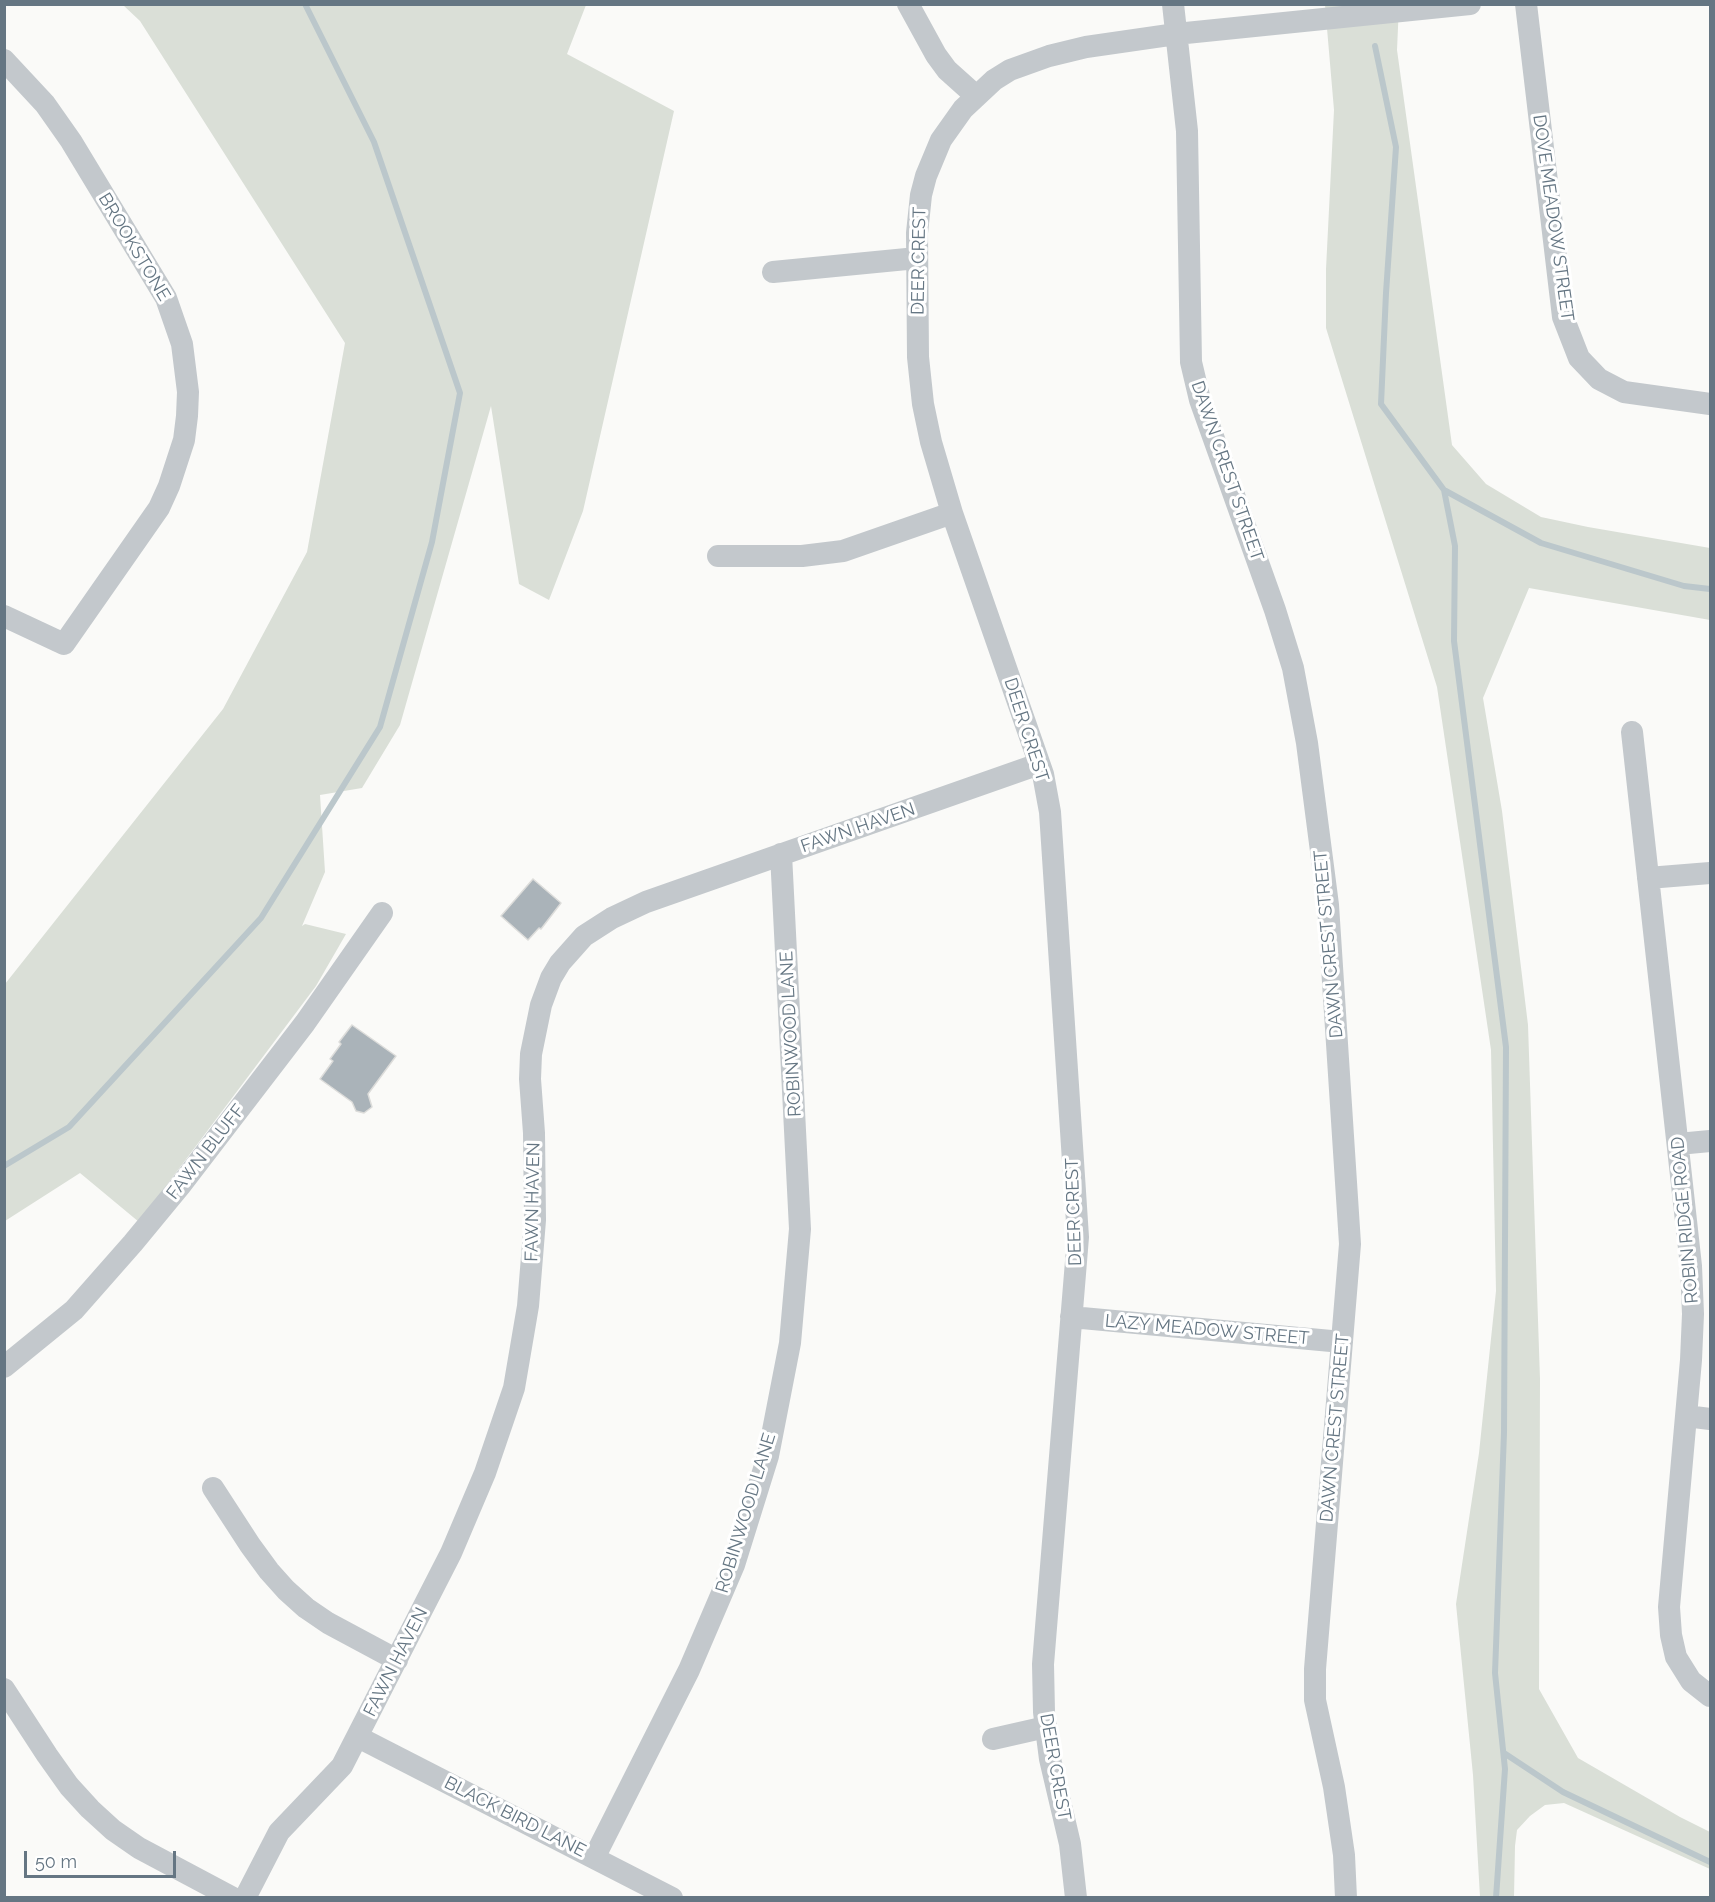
<!DOCTYPE html>
<html>
<head>
<meta charset="utf-8">
<style>
  body { margin:0 }
  #map { position:relative; width:1715px; height:1902px; overflow:hidden; background:#fafaf8; font-family:Raleway,sans-serif }
  canvas { display:block }
  .frame { position:absolute; inset:0; border:6px solid #657683; pointer-events:none }
  .scale { position:absolute; left:24px; top:1851px; width:152px; height:27px; box-sizing:border-box; border:3px solid #657683; border-top:0; padding-left:8px; font-size:18px; line-height:21px; white-space:nowrap; color:#657683; -webkit-text-stroke:4px #fff; paint-order:stroke }
</style>
</head>
<body>
<div id="map">
<canvas width="1715" height="1902"></canvas>
<div class="frame"></div>
<div class="scale">50 m</div>
</div>
<script>
const c = document.querySelector('canvas').getContext('2d');
c.lineJoin = 'round';
function fill(path, color) { c.fillStyle = color; c.fill(path, 'evenodd'); }
const shape = rows => new Path2D(rows.map(r => 'M' + r).join(''));
function strokePath(path, color, width, dash) { c.strokeStyle = color; c.lineWidth = width; c.lineCap = dash ? 'butt' : 'round'; c.setLineDash(dash || []); c.stroke(path); }
function write(font, color, halo, rows, align = 'center') {
  c.font = font + ' Raleway,sans-serif'; c.lineWidth = 6; c.setLineDash([]); c.textBaseline = 'middle'; c.strokeStyle = halo; c.fillStyle = color; for (const [text, x, y, turn = 0] of rows) {
    c.save(); c.translate(x, y); c.rotate((+turn || 0) * Math.PI / 180); c.textAlign = isNaN(turn) ? turn : align; if (halo) c.strokeText(text, 0, 0); c.fillText(text, 0, 0); c.restore();
  }
}
fill(shape([
  [123,5,586,5,567,54,674,111,583,511,549,600,519,584,491,406,400,725,362,788,320,795,325,872,302,926,305,924,346,934,316,986,139,1222,80,1173,5,1221,5,984,223,709,307,552,345,343,140,21],
  [1325,5,1399,5,1397,50,1452,445,1486,484,1541,517,1588,527,1710,548,1710,620,1529,588,1483,698,1502,811,1528,1025,1540,1379,1539,1689,1578,1758,1680,1817,1710,1832,1710,1869,1564,1803,1545,1805,1530,1816,1517,1830,1515,1846,1514,1897,1480,1897,1473,1775,1456,1604,1479,1453,1496,1291,1491,1050,1437,687,1326,328,1326,269,1334,110]
]), '#dadfd7');
strokePath(shape([
  [1375,46,1396,147,1386,293,1381,404,1444,490,1541,543,1684,586,1710,589],
  [1444,490,1455,546,1454,641,1506,1047,1504,1433,1495,1673,1505,1769,1496,1898],
  [4,1166,69,1127,261,918,380,727,432,542,460,393,374,142,305,4],
  [1504,1753,1563,1792,1710,1862]
]), '#bbc7cb', 6);
const building = shape([
  [533,879,561,903,541,929,539,928,528,940,501,916,533,879],
  [352,1025,396,1056,368,1094,372,1107,364,1113,356,1111,352,1102,320,1079,333,1061,330,1059,341,1044,339,1042,352,1025]
]);
fill(building, '#aab3b9');
strokePath(building, '#dcdcda', 1.5);
strokePath(shape([
  [908,4,936,55,947,70,976,96],
  [1173,4,1187,131,1191,362,1200,400,1275,610,1293,668,1307,743,1328,905,1350,1244,1315,1669,1315,1700,1334,1787,1344,1855,1346,1898],
  [1526,4,1563,317,1579,358,1599,379,1624,392,1710,404],
  [4,60,45,104,71,141,166,298,182,344,188,392,187,416,184,440,169,486,159,508,64,644,4,616],
  [773,272,917,258],
  [718,556,802,556,843,551,952,513],
  [1632,732,1691,1266,1693,1314,1691,1360,1669,1607,1671,1635,1676,1657,1691,1681,1710,1696],
  [1648,878,1710,873],
  [1678,1144,1710,1141],
  [1071,1317,1342,1342],
  [4,1367,74,1310,133,1243,180,1186,305,1023,382,913],
  [1686,1416,1710,1419],
  [213,1488,250,1545,269,1571,286,1590,306,1608,328,1623,397,1660],
  [4,1689,47,1755,69,1786,90,1809,113,1830,139,1848,233,1898],
  [358,1737,672,1898],
  [993,1739,1046,1727],
  [594,1858,689,1670,734,1565,768,1456,790,1343,800,1229,781,854],
  [245,1898,279,1832,342,1766,451,1553,485,1473,514,1388,528,1306,535,1220,534,1133,530,1079,531,1054,541,1005,551,978,560,963,584,936,612,918,646,902,1039,764],
  [1076,1898,1070,1844,1050,1759,1044,1712,1043,1664,1078,1237,1050,812,1043,774,952,513,931,442,923,404,918,357,917,233,921,195,926,176,941,140,963,109,994,80,1010,70,1049,56,1086,47,1176,34,1470,4]
]), '#c3c8cc', 22);
write('18px', '#657683', '#fff', [
  ["DOVE MEADOW STREET",1553,218,82],
  ["BROOKSTONE",134,247,59],
  ["DEER CREST",919,261,-89],
  ["DAWN CREST STREET",1227,471,71],
  ["DEER CREST",1026,730,72],
  ["FAWN HAVEN",858,828,-19],
  ["DAWN CREST STREET",1329,944,-95],
  ["ROBINWOOD LANE",791,1034,-93],
  ["FAWN BLUFF",206,1152,-52],
  ["FAWN HAVEN",533,1202,-89],
  ["DEER CREST",1074,1212,-92],
  ["ROBIN RIDGE ROAD",1685,1220,-95],
  ["LAZY MEADOW STREET",1207,1330,5],
  ["DAWN CREST STREET",1335,1428,-85],
  ["ROBINWOOD LANE",746,1513,-73],
  ["FAWN HAVEN",396,1662,-63],
  ["DEER CREST",1055,1767,80],
  ["BLACK BIRD LANE",515,1817,27]
]);
</script>
</body>
</html>
